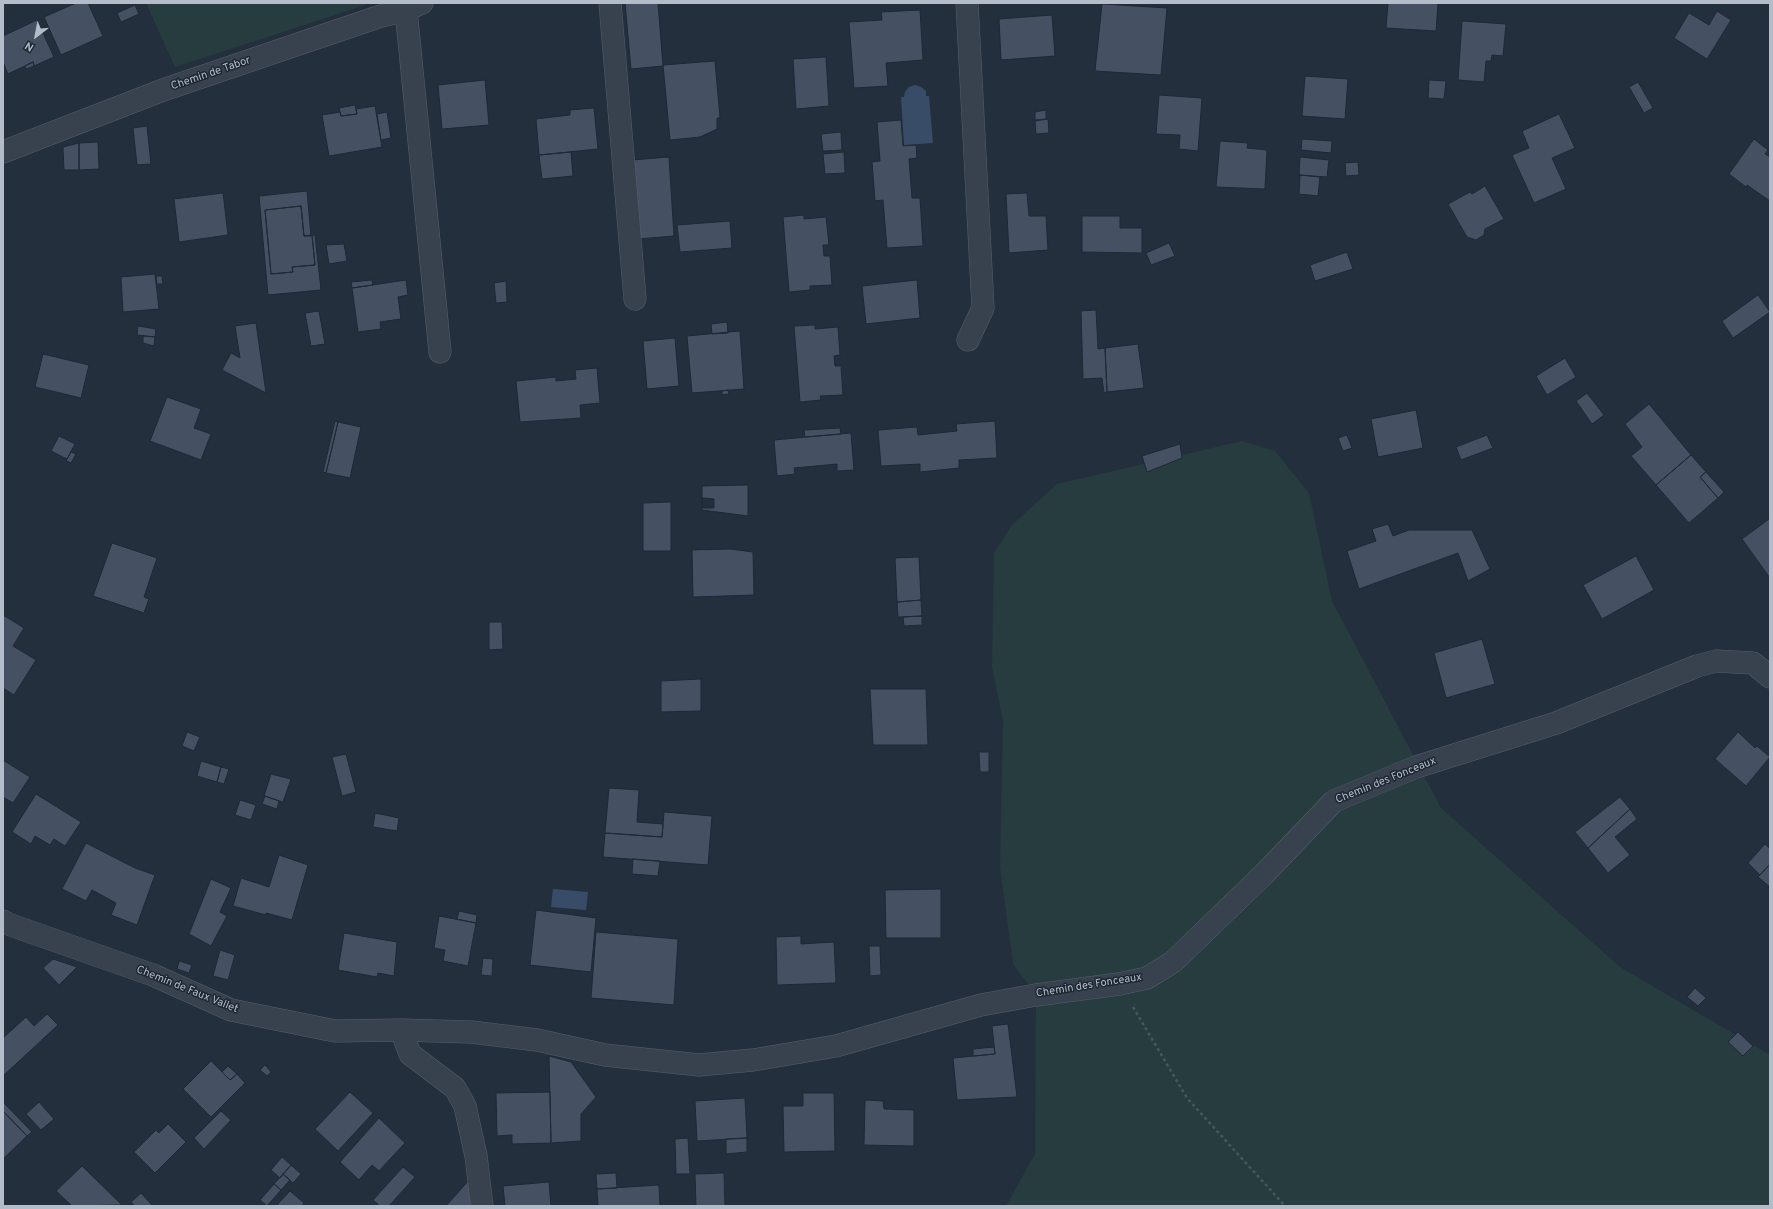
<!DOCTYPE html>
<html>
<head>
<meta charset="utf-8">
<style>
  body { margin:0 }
  #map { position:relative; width:1773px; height:1209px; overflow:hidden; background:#242f3e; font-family:Overpass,sans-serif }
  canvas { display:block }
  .frame { position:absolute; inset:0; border:4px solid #b4bcc9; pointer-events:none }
  .north { position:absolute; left:16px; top:16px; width:40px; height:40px; -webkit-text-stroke:3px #1d2633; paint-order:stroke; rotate:212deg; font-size:11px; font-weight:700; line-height:16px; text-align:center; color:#b4bcc9 }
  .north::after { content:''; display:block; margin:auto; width:14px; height:18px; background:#b4bcc9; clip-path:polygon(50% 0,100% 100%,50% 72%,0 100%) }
</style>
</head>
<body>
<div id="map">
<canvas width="1773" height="1209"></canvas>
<div class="frame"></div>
<div class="north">N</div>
</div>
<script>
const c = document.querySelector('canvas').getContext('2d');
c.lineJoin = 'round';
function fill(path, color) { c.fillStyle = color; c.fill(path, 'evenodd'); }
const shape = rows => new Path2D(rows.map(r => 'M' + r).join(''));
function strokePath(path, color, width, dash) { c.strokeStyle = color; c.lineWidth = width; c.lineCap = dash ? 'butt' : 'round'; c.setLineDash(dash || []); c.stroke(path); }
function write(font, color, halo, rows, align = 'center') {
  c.font = font + ' Overpass,sans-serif'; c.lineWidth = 3; c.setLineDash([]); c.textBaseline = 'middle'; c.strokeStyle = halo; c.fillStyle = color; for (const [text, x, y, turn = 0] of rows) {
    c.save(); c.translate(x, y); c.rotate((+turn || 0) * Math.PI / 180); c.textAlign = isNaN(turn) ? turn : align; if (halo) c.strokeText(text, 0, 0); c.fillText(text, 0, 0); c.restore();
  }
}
fill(shape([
  [146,3,366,3,366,5,175,67],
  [1242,441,1275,451,1309,493,1332,601,1441,808,1620,967,1770,1055,1770,1206,1006,1206,1035,1154,1036,995,1013,964,1000,867,1003,721,992,667,994,553,1012,525,1057,484]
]), '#263c3f');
fill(shape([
  [915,85,921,87,926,91,926,96,929,96,933,143,904,145,901,97,904,97,905,92,909,87],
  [553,889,588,892,586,910,551,907]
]), '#394c67');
const building = shape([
  [76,3,88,3,103,36,61,55,44,17,76,3],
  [625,3,658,3,663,66,631,69,625,3],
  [1388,3,1438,3,1436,31,1386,28,1388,3],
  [1102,4,1167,8,1161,75,1095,71,1102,4],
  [135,5,139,14,121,22,117,13,135,5],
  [920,10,923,60,886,63,888,86,854,88,849,22,882,20,881,12,920,10],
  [1717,11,1731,20,1707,59,1674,38,1689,13,1709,25,1717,11],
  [1052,15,1055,56,1001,60,999,19,1052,15],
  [37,20,54,57,34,66,33,62,8,74,3,62,3,36,37,20],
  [1462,21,1506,24,1503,56,1492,55,1491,61,1486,61,1484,82,1458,80,1462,21],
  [826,57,829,106,796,109,793,59,826,57],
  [715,61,720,118,717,118,717,129,700,137,670,140,663,65,715,61],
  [33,62,34,66,26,69,25,66,33,62],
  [1305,76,1348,79,1345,119,1302,116,1305,76],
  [485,80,489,125,442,129,438,85,485,80],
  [1429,80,1446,81,1444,99,1428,98,1429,80],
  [1638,82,1653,108,1644,113,1629,87,1638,82],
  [1159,95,1202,98,1198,151,1179,149,1180,135,1156,134,1159,95],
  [355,105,357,114,341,116,339,108,355,105],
  [375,106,382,147,329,156,322,115,340,112,341,116,357,114,356,109,375,106],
  [594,108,598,149,539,155,536,119,570,115,570,110,594,108],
  [1046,110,1046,119,1035,120,1035,112,1046,110],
  [387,112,391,138,381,140,377,114,387,112],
  [1559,114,1575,148,1552,158,1566,189,1534,203,1512,155,1529,148,1522,131,1559,114],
  [1048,119,1049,133,1036,134,1035,121,1048,119],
  [901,120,903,146,916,145,917,158,909,159,912,198,920,198,923,246,887,248,883,200,875,201,872,162,880,161,877,122,901,120],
  [147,126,151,164,137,165,133,128,147,126],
  [841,132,842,150,823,151,821,134,841,132],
  [1302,139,1332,141,1331,153,1301,150,1302,139],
  [1754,139,1768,150,1765,154,1770,157,1770,201,1747,185,1746,187,1729,174,1754,139],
  [1220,141,1248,143,1247,148,1267,150,1265,189,1216,187,1220,141],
  [98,142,99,169,79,170,79,143,98,142],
  [79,143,79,170,64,170,63,147,79,143],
  [571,152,573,176,542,179,539,155,571,152],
  [844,152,845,173,825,174,823,154,844,152],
  [669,157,674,236,637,239,632,160,669,157],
  [1300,157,1329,160,1327,177,1299,175,1300,157],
  [1358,162,1359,175,1346,176,1345,163,1358,162],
  [1300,175,1320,177,1318,196,1299,194,1300,175],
  [1485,186,1504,219,1485,229,1484,235,1476,240,1467,237,1448,204,1470,192,1472,194,1485,186],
  [307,191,311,236,304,236,301,206,265,210,271,274,293,272,292,267,315,265,312,235,315,235,321,290,268,295,259,196,307,191],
  [223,193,228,235,179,242,174,199,223,193],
  [1027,193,1029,216,1046,216,1048,250,1009,253,1006,194,1027,193],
  [301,206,304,236,312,235,315,265,292,267,293,272,271,274,265,210,301,206],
  [804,215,804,219,826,217,829,245,823,245,824,256,830,256,832,285,810,286,810,290,789,292,783,217,804,215],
  [1082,216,1120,216,1120,228,1142,228,1142,253,1082,252,1082,216],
  [730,221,732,248,680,252,677,225,730,221],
  [1169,243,1175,256,1151,265,1146,253,1169,243],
  [344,244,347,261,329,264,326,245,344,244],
  [1347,252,1353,269,1315,281,1310,265,1347,252],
  [155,274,159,309,123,312,121,277,155,274],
  [156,276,162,276,163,284,157,284,156,276],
  [372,280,373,285,352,288,351,282,372,280],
  [406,280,408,295,398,297,401,319,380,322,381,329,358,332,352,288,406,280],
  [917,280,920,318,866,324,862,286,917,280],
  [506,281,507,302,496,303,494,283,506,281],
  [1758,295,1770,312,1733,338,1722,321,1758,295],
  [1096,310,1098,349,1105,348,1107,392,1104,393,1102,378,1083,379,1081,311,1096,310],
  [319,311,325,344,311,346,305,313,319,311],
  [727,322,728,333,712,334,711,324,727,322],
  [256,323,266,393,222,370,231,353,240,358,235,326,256,323],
  [815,325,815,329,838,327,840,355,834,356,835,366,841,366,843,395,820,396,821,400,800,402,794,326,815,325],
  [138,326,156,329,155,337,137,335,138,326],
  [740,331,744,389,692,393,687,336,740,331],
  [143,336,155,337,154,346,143,343,143,336],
  [675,338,679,386,647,389,643,341,675,338],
  [1138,344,1144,388,1107,392,1105,348,1138,344],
  [43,354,89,365,81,398,35,387,43,354],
  [1565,358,1576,377,1547,395,1536,376,1565,358],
  [597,368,600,403,580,405,581,418,520,422,516,381,556,377,556,381,576,379,575,370,597,368],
  [728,390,729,394,722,395,722,391,728,390],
  [1587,393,1604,415,1592,424,1576,401,1587,393],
  [167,397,201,409,194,428,211,434,201,460,150,441,167,397],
  [1649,404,1691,455,1656,485,1631,456,1642,447,1625,424,1649,404],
  [1416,410,1423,448,1378,457,1371,419,1416,410],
  [335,421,338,422,326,473,323,472,335,421],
  [995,421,997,458,959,460,959,468,920,472,920,464,881,466,878,430,917,427,918,435,957,431,956,424,995,421],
  [338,422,361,427,350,478,326,473,338,422],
  [840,428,841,434,805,437,804,430,840,428],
  [851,433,854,470,837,471,837,464,794,468,795,474,777,476,774,440,851,433],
  [1347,435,1352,448,1343,451,1338,438,1347,435],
  [1487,435,1493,448,1461,460,1456,447,1487,435],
  [59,436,75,444,67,459,51,451,59,436],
  [1180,444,1182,458,1147,472,1142,456,1180,444],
  [71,452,76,454,71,463,66,461,71,452],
  [1691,455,1706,472,1700,477,1718,498,1689,523,1656,485,1691,455],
  [1706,472,1724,492,1718,498,1700,477,1706,472],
  [748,485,748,516,702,510,702,486,748,485],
  [702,498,714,499,714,508,702,508,702,498],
  [671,502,671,551,643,551,643,503,671,502],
  [1769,519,1770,520,1770,578,1742,539,1769,519],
  [1388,524,1393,536,1409,530,1472,530,1490,569,1468,581,1458,553,1359,589,1347,551,1376,541,1372,529,1388,524],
  [112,543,157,558,144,597,149,599,144,613,93,596,112,543],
  [730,549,753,552,754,595,693,597,692,550,730,549],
  [1636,556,1654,590,1602,619,1583,585,1636,556],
  [919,557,921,600,897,602,895,558,919,557],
  [921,600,922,616,898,617,897,602,921,600],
  [3,615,24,628,13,646,36,660,14,695,3,688,3,615],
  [922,616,922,625,904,626,903,617,922,616],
  [489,622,502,622,503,649,489,650,489,622],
  [1482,639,1495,684,1446,698,1434,653,1482,639],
  [701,679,701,711,661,712,661,681,701,679],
  [870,689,926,689,928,745,873,745,870,689],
  [187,732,200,737,194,751,182,746,187,732],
  [1738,732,1755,748,1757,746,1770,757,1746,786,1715,759,1738,732],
  [979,752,989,752,989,772,980,772,979,752],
  [346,754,356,792,342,796,332,757,346,754],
  [3,760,30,777,13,803,3,797,3,760],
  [201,761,221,767,217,782,197,776,201,761],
  [221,767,229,769,224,784,217,782,221,767],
  [271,774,291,779,283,802,264,796,271,774],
  [609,788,639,790,637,822,663,824,662,837,605,833,609,788],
  [36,794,81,822,65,846,54,839,50,845,35,836,31,844,12,832,36,794],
  [265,796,279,801,277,809,262,804,265,796],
  [1620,797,1630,809,1588,848,1575,832,1620,797],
  [240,800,256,805,251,820,235,815,240,800],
  [1630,809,1637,819,1615,837,1630,855,1608,873,1588,848,1630,809],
  [664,812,712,816,708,865,603,857,605,833,662,837,664,812],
  [375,813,399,818,397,831,373,827,375,813],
  [86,843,135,868,155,875,137,925,111,915,116,903,92,890,86,901,62,889,86,843],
  [1765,844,1770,849,1770,864,1760,875,1748,863,1765,844],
  [279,855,308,865,292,920,266,913,266,915,233,906,241,878,269,887,279,855],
  [633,859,660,861,658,876,632,874,633,859],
  [1770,864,1770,887,1758,877,1770,864],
  [211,879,231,888,220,912,227,916,211,946,189,934,211,879],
  [941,889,941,938,886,938,885,890,941,889],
  [536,910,596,918,591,972,530,965,536,910],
  [459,911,477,915,476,923,457,919,459,911],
  [439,916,476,923,468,966,443,961,445,950,434,948,439,916],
  [596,932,678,939,674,1005,591,998,596,932],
  [344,933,397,942,394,976,378,973,377,977,338,970,344,933],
  [801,936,801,944,834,942,836,983,777,985,776,937,801,936],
  [869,946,880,946,881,975,870,976,869,946],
  [220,950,235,955,228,980,213,976,220,950],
  [483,958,493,959,492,976,481,975,483,958],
  [53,959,77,967,59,985,43,968,53,959],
  [179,961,192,965,189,973,177,969,179,961],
  [1695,988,1706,998,1698,1006,1687,997,1695,988],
  [47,1014,58,1025,3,1076,3,1038,26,1017,34,1026,47,1014],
  [1008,1024,1017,1097,957,1100,953,1058,995,1054,992,1026,1008,1024],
  [1738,1032,1753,1046,1743,1056,1728,1042,1738,1032],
  [994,1047,995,1054,973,1056,973,1049,994,1047],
  [549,1056,571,1062,596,1097,581,1114,581,1141,551,1143,549,1056],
  [211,1061,230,1080,237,1074,245,1083,211,1117,183,1089,211,1061],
  [265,1065,271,1072,267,1076,260,1070,265,1065],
  [228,1066,237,1074,230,1080,222,1072,228,1066],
  [350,1092,373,1113,338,1151,315,1129,350,1092],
  [550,1092,551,1143,512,1144,512,1135,497,1136,496,1093,550,1092],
  [803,1093,834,1093,835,1151,784,1152,783,1106,803,1106,803,1093],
  [745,1098,747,1138,697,1141,695,1101,745,1098],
  [865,1100,883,1101,884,1109,914,1110,914,1146,864,1145,865,1100],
  [3,1102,32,1132,27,1136,3,1111,3,1102],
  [39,1102,54,1119,41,1130,26,1114,39,1102],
  [3,1111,27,1136,3,1159,3,1111],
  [221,1111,231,1120,204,1149,194,1138,221,1111],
  [379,1118,405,1143,379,1171,372,1165,359,1180,340,1162,379,1118],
  [168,1124,186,1142,155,1173,134,1152,156,1130,159,1133,168,1124],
  [688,1138,690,1174,676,1174,675,1139,688,1138],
  [747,1138,747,1152,726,1154,726,1139,747,1138],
  [282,1157,291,1165,280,1178,271,1170,282,1157],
  [291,1165,301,1174,293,1183,283,1174,291,1165],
  [82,1166,122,1205,72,1206,56,1191,82,1166],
  [403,1167,415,1177,389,1206,380,1206,373,1200,403,1167],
  [616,1173,617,1188,597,1189,596,1174,616,1173],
  [724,1173,725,1206,696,1206,695,1174,724,1173],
  [283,1174,290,1180,281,1190,274,1184,283,1174],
  [470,1179,472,1206,446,1206,470,1179],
  [549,1182,551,1206,505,1206,503,1186,549,1182],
  [274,1184,281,1190,267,1206,260,1200,274,1184],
  [659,1185,660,1206,598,1206,597,1189,659,1185],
  [290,1191,304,1203,302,1206,276,1206,290,1191],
  [141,1193,153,1206,135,1206,131,1202,141,1193]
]);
fill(building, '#455162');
strokePath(building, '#1f2835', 1);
const minor = shape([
  [610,3,635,299],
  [967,3,983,308,968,340],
  [406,10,440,352],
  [3,152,163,90,381,16,406,10,422,3],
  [3,921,8,924,153,975,231,1010,335,1031,401,1030,471,1032,537,1040,605,1055,699,1065,753,1060,836,1046,981,1005,1036,995,1119,984,1147,978,1173,962,1264,874,1334,801,1416,767,1556,723,1697,666,1716,661,1753,663,1770,677],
  [401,1030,410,1054,455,1088,465,1106,476,1156,482,1206]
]);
strokePath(minor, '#565f6c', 23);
strokePath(shape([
  [1133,1007,1187,1098,1285,1206]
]), '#44595c', 2.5, [3, 3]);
strokePath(minor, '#38414e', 22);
write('11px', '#b4bcc9', '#1d2633', [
  ["Chemin de Tabor",211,74,-19],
  ["Chemin des Fonceaux",1386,781,-22],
  ["Chemin des Fonceaux",1089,986,-9],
  ["Chemin de Faux Vallet",187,990,22]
]);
</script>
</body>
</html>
